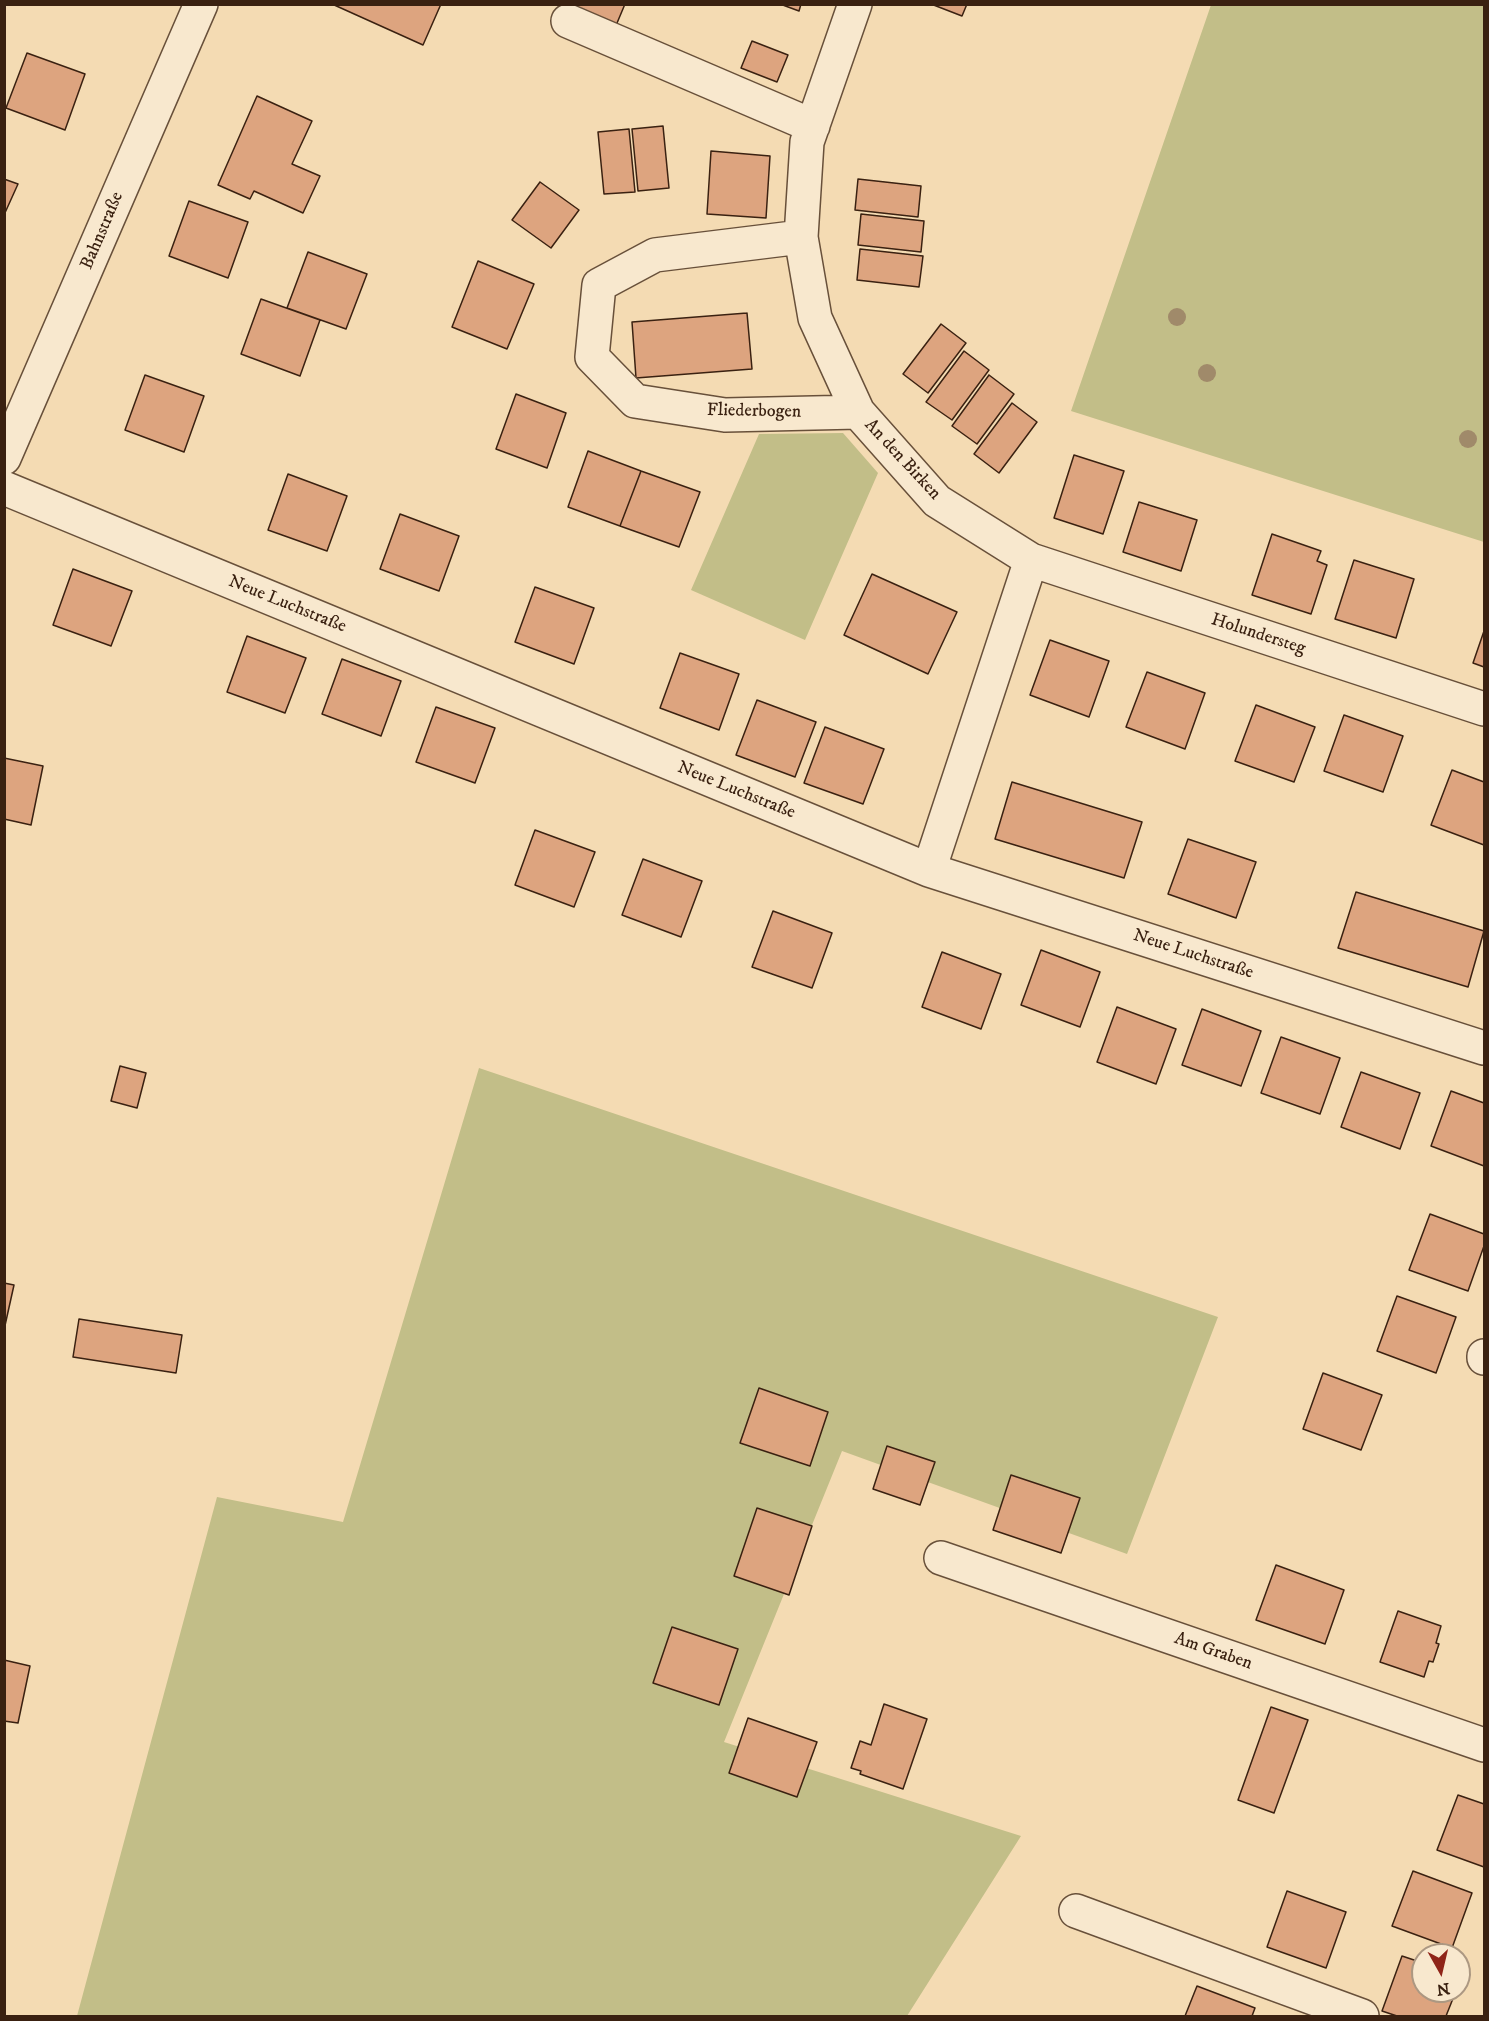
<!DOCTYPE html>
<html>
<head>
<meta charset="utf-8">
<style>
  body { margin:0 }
  #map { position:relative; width:1489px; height:2021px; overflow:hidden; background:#f4dbb3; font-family:"IM FELL DW Pica",serif }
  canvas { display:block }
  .frame { position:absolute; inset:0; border:6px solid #3a2111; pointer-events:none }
  .north { position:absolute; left:1411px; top:1943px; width:60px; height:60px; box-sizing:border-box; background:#f8e8ce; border:2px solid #ac9882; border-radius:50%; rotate:172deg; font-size:16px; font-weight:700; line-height:24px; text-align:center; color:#3a2111 }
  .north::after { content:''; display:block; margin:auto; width:21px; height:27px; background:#8f2418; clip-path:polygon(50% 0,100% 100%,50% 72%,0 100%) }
</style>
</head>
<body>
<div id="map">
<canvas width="1489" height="2021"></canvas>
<div class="frame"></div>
<div class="north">N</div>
</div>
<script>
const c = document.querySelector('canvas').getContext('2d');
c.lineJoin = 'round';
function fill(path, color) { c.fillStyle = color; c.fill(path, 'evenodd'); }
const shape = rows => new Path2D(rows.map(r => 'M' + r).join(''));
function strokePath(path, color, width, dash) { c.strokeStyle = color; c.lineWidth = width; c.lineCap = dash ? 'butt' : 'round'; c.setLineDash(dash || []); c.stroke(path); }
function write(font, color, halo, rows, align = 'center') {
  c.font = font + ' "IM FELL DW Pica",serif'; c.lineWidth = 6; c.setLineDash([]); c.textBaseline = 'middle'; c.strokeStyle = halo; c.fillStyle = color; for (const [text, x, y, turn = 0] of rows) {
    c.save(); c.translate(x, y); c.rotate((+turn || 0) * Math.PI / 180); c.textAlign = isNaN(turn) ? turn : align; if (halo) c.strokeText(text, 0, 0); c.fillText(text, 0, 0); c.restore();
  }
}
fill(shape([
  [1211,5,1484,5,1484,542,1071,411],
  [843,433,878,473,805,640,691,590,759,434],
  [479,1068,1218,1317,1127,1554,842,1451,724,1742,1021,1836,907,2016,77,2016,217,1497,343,1522]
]), '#c2be88');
const building = shape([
  [332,4,441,4,423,45,332,4],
  [576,4,625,4,612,35,571,16,576,4],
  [780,4,801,4,799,11,780,4],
  [931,4,967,4,962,16,931,4],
  [752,41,788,55,777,82,741,68,752,41],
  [27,53,85,74,65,130,6,108,27,53],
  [257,96,312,121,292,164,320,176,303,213,254,191,250,199,218,185,257,96],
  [663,126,669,188,638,191,632,129,663,126],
  [629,129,635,192,604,194,598,132,629,129],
  [711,151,770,156,766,218,707,214,711,151],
  [4,179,18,184,4,215,4,179],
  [858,179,921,186,918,217,855,210,858,179],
  [540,182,579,210,551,248,512,220,540,182],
  [189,201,248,222,228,278,169,256,189,201],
  [861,214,924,221,921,252,858,245,861,214],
  [860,249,923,256,919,287,857,280,860,249],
  [308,252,367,274,346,329,287,308,308,252],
  [478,261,534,284,507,349,452,327,478,261],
  [261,299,320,320,300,376,241,354,261,299],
  [747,313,752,369,636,378,632,322,747,313],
  [941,324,966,343,928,393,903,374,941,324],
  [964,351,989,370,952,420,926,402,964,351],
  [145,375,204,396,184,452,125,430,145,375],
  [989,375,1014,394,977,444,952,426,989,375],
  [516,394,566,413,547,468,496,449,516,394],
  [1012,403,1037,422,999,473,974,454,1012,403],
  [588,451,641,471,620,526,568,507,588,451],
  [1074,455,1124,471,1103,534,1054,518,1074,455],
  [641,471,700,492,679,547,620,526,641,471],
  [288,474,347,496,327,551,268,530,288,474],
  [1139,502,1197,520,1181,571,1123,552,1139,502],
  [400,514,459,536,439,591,380,569,400,514],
  [1272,534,1321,551,1317,561,1327,565,1311,614,1252,595,1272,534],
  [1354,560,1414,579,1396,638,1335,619,1354,560],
  [73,569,132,591,111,646,53,625,73,569],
  [872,574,957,612,928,674,844,635,872,574],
  [535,587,594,608,574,664,515,642,535,587],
  [1484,631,1484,667,1473,663,1484,631],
  [247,636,306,658,285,713,227,692,247,636],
  [1050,640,1109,661,1089,717,1030,695,1050,640],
  [680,653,739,674,719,730,660,708,680,653],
  [342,659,401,681,381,736,322,714,342,659],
  [1147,672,1205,693,1185,749,1126,727,1147,672],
  [757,700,816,722,795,777,736,755,757,700],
  [1256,705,1315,727,1294,782,1235,761,1256,705],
  [436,707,495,728,475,783,416,762,436,707],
  [1344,715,1403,736,1383,792,1324,771,1344,715],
  [825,727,884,749,863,804,804,783,825,727],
  [4,758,43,766,31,825,4,819,4,758],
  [1452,770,1484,782,1484,845,1431,825,1452,770],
  [1012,782,1142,822,1124,878,995,839,1012,782],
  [535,830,595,852,574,907,515,885,535,830],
  [1188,839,1256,862,1236,918,1168,894,1188,839],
  [643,859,702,881,681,937,622,915,643,859],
  [1356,892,1484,931,1468,987,1338,948,1356,892],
  [773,911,832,933,812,988,752,967,773,911],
  [1041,950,1100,972,1080,1027,1021,1005,1041,950],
  [942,952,1001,974,981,1029,922,1007,942,952],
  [1117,1007,1176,1029,1156,1084,1097,1062,1117,1007],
  [1202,1009,1261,1031,1241,1086,1182,1065,1202,1009],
  [1281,1037,1340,1058,1320,1114,1261,1093,1281,1037],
  [120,1066,146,1073,137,1108,111,1101,120,1066],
  [1361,1072,1420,1093,1400,1149,1341,1127,1361,1072],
  [1451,1091,1484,1103,1484,1166,1431,1146,1451,1091],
  [1430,1214,1484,1234,1484,1246,1468,1291,1409,1270,1430,1214],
  [4,1283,14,1285,4,1330,4,1283],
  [1397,1296,1456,1317,1436,1373,1377,1351,1397,1296],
  [79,1319,182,1335,176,1373,73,1357,79,1319],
  [1323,1373,1382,1395,1361,1450,1303,1429,1323,1373],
  [759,1388,828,1412,810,1466,740,1443,759,1388],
  [887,1446,935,1462,920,1505,873,1489,887,1446],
  [1011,1475,1080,1498,1061,1553,993,1530,1011,1475],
  [757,1508,812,1526,789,1595,734,1576,757,1508],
  [1276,1565,1344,1590,1325,1644,1256,1620,1276,1565],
  [1398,1611,1441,1626,1436,1643,1439,1644,1433,1662,1429,1661,1424,1677,1380,1662,1398,1611],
  [672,1627,738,1649,719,1705,653,1683,672,1627],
  [4,1660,30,1666,18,1723,4,1721,4,1660],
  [884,1704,927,1719,903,1789,860,1774,861,1771,851,1768,860,1741,871,1745,884,1704],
  [1271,1707,1308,1720,1274,1813,1238,1800,1271,1707],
  [748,1718,817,1742,797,1797,729,1773,748,1718],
  [1458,1795,1484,1804,1484,1867,1437,1850,1458,1795],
  [1413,1871,1472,1893,1452,1948,1392,1926,1413,1871],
  [1287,1891,1346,1912,1326,1968,1267,1947,1287,1891],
  [1402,1956,1423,1963,1423,1991,1456,1991,1446,2016,1397,2016,1382,2011,1402,1956],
  [1197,1986,1255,2008,1252,2016,1185,2016,1197,1986]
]);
fill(building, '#dda47f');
strokePath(building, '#3a2111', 1.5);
const minor = shape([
  [855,4,807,142,801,237,815,318,858,412,937,501,1031,560,1484,709],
  [568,21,813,126],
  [801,237,655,255,599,285,592,357,635,401,725,415,858,412],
  [4,458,201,4],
  [4,488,929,870,1484,1048],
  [929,870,1031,560],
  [1484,1358,1484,1356],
  [941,1558,1484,1745],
  [1076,1911,1362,2016]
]);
strokePath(minor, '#68503a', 36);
strokePath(minor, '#f8e8ce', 33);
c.fillStyle = '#a08a6a';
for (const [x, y] of [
  [1177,317],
  [1207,373],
  [1468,439]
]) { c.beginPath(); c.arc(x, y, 9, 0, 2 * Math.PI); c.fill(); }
write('18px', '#3a2111', '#f8e8ce', [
  ["Bahnstraße",103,231,-67],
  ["Fliederbogen",754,412,1],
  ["An den Birken",902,460,47],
  ["Neue Luchstraße",287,605,22],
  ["Holundersteg",1258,635,18],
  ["Neue Luchstraße",736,791,22],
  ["Neue Luchstraße",1193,955,18],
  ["Am Graben",1213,1652,19]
]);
</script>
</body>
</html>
